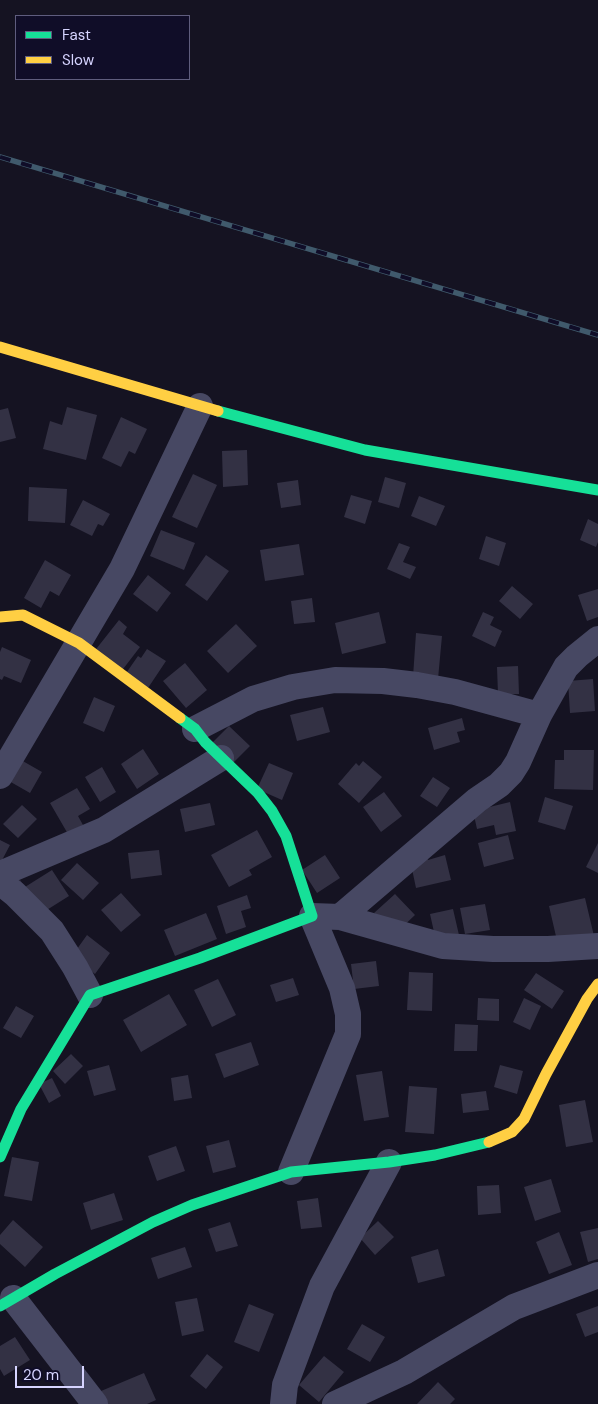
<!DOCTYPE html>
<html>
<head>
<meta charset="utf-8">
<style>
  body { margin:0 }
  #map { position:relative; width:598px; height:1404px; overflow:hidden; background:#151322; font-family:"DM Sans",sans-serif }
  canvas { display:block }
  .legend { position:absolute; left:15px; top:15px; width:175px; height:65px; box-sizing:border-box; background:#100d28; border:1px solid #5f5d7e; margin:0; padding:6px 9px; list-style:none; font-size:15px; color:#d6d4ff }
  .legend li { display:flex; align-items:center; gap:10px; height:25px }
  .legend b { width:25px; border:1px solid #5f5d7e }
  .scale { position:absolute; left:15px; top:1366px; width:69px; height:22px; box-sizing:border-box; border:2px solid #d6d4ff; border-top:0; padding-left:6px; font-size:15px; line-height:18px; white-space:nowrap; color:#d6d4ff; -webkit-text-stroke:4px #100d28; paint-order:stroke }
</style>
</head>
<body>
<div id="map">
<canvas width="598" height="1404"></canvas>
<ul class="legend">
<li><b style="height:6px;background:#16e098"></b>Fast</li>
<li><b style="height:6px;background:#ffcf43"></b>Slow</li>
</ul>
<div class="scale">20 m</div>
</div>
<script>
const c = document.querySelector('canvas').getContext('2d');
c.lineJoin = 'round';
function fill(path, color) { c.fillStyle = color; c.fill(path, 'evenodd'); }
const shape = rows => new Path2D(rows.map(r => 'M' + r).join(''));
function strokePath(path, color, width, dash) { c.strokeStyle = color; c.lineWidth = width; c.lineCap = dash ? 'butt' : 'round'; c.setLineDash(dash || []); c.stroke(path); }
fill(shape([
  [67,407,97,415,86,460,43,449,50,421,62,425],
  [8,408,16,438,0,442,0,410],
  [121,417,147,429,135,454,129,451,121,467,102,458],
  [247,450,248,485,223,487,222,451],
  [193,474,217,485,197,528,172,517],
  [385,477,406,483,399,508,378,502],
  [298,480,301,505,281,508,277,483],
  [29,487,67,489,65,523,28,521],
  [351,495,372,501,365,524,344,517],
  [419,496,445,506,436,526,411,516],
  [83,500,110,514,103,526,98,524,92,536,70,525],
  [588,519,598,524,598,542,596,547,580,540],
  [161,530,195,543,184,570,150,556],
  [486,536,506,543,499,566,479,559],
  [399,543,410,547,403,562,416,567,410,579,387,569],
  [299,544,304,575,265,581,260,550],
  [206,555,229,571,207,601,185,585],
  [45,560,71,575,59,596,50,591,41,608,24,598],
  [148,575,171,593,157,612,133,594],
  [512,586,533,604,520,619,499,601],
  [598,589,598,617,587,621,578,595],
  [312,598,315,622,294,624,291,601],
  [379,612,386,643,342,654,335,623],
  [483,612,494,617,490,625,502,631,495,647,472,636],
  [119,620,127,627,123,634,140,647,120,673,93,653],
  [236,624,257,646,228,673,207,651],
  [416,633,442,636,438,679,413,677],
  [2,647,31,660,21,683,4,676,2,680,0,679,0,652],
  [147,649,166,661,144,694,122,679,138,656,141,658],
  [185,663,207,690,186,708,163,681],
  [518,666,519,694,498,694,497,667],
  [593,679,595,711,570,713,568,681],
  [94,697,115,706,104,732,83,723],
  [323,707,330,732,297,741,290,715],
  [462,718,465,730,457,732,460,742,434,750,428,728],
  [229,726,250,746,233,763,212,743],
  [143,749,159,774,137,789,121,764],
  [564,750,594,750,593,790,554,789,555,760,564,760],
  [21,760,42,772,30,793,9,781],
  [363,761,382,777,359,803,338,784,356,763,359,766],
  [269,763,293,773,282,800,257,789],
  [102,767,116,792,100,802,85,777],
  [433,777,450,788,437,807,420,796],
  [77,788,90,809,78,816,83,825,68,834,50,803],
  [384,792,402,816,381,832,363,807],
  [545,797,573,806,565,830,538,822],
  [510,802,516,831,496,835,494,825,477,829,473,811],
  [210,803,215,825,185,832,180,809],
  [22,805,37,819,18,838,3,824],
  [257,830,272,857,249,870,252,875,229,887,211,855],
  [508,835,514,859,484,867,478,843],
  [0,840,10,845,0,864],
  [598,843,598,873,586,867],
  [159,850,162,875,131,879,128,853],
  [426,852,428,860,445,855,451,880,416,888,409,855],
  [325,855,340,878,317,893,302,870],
  [77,863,99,883,83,900,61,880],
  [52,870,69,896,42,913,9,887,20,880,25,887],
  [121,893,141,915,121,932,101,910],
  [395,894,415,915,395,934,374,913],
  [247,895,251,908,241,911,246,927,226,934,217,906],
  [585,898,594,936,558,945,549,906],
  [485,904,490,930,465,934,460,908],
  [453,909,459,935,436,941,430,914],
  [206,913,217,939,175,956,164,930],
  [87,935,110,953,95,974,72,956],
  [376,961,379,986,354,989,351,964],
  [409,972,433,973,432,1011,407,1010],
  [536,973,564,991,552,1009,524,990],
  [293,978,299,995,276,1002,270,985],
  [218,979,236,1015,212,1027,194,990],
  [169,994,187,1025,141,1052,123,1020],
  [478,998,499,999,499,1021,477,1020],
  [524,998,541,1006,530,1030,513,1022],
  [16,1006,34,1016,21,1038,3,1028],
  [455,1024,478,1025,477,1051,454,1051],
  [251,1042,259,1065,224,1078,215,1054],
  [71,1054,83,1066,65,1084,53,1071],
  [109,1065,116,1090,94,1096,87,1071],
  [500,1065,523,1071,517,1094,494,1087],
  [382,1071,389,1117,364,1121,356,1075],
  [188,1075,192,1098,174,1101,171,1078],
  [52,1078,61,1096,49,1103,39,1084],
  [409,1086,437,1088,434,1134,405,1132],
  [486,1091,489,1110,463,1113,461,1094],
  [585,1100,593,1142,566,1147,559,1105],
  [229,1140,236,1167,213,1173,206,1146],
  [176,1146,185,1171,157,1181,148,1156],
  [12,1157,39,1162,32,1201,4,1196],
  [551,1179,561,1212,535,1221,524,1187],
  [499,1185,501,1213,478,1215,477,1186],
  [114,1193,123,1220,91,1230,83,1203],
  [318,1198,322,1227,301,1229,297,1201],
  [13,1220,43,1247,25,1267,0,1244,0,1235],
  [378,1221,394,1237,375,1255,360,1238],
  [230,1222,238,1246,216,1252,208,1229],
  [598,1228,598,1259,588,1262,580,1232],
  [559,1232,572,1265,549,1274,536,1242],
  [185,1247,192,1267,158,1279,151,1258],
  [438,1249,445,1276,418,1283,411,1257],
  [197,1298,204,1331,182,1336,175,1302],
  [249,1304,274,1314,259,1352,234,1342],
  [598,1306,598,1332,585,1337,576,1314],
  [362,1324,385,1337,370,1362,347,1349],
  [15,1337,30,1360,4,1376,0,1369,0,1346],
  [207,1354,223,1367,206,1389,190,1376],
  [324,1356,344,1372,319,1402,299,1385],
  [144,1373,156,1400,147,1404,107,1404,101,1391],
  [438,1382,455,1399,450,1404,417,1404]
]), '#333144');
strokePath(shape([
  [195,729,253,699,293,687,335,680,383,681,417,685,455,692,539,715],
  [0,776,122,569,200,406],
  [0,874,104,830,221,758],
  [0,882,15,894,52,931,75,967,90,995],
  [340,917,443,946,493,949,548,949,598,946],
  [291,1172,348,1034,348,1014,342,988,312,916,340,917,477,800,499,785,511,773,518,762,539,715,566,667,577,656,598,639],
  [13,1298,95,1404],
  [283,1404,285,1385,322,1286,389,1162],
  [335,1404,404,1372,514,1307,598,1275]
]), '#474863', 26);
strokePath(shape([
  [218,411,365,450,598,490],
  [0,1157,21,1109,90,995,200,958,312,916,286,836,272,811,258,793,205,742,195,729,180,718],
  [0,1306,55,1274,153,1222,192,1205,291,1172,389,1162,435,1155,489,1142]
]), '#16e098', 11);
strokePath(shape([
  [0,347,218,411],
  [0,617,23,615,79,643,180,718],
  [489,1142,512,1132,524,1119,546,1074,587,999,598,984]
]), '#ffcf43', 11);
const rail = shape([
  [0,157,598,335]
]);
strokePath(rail, '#405a6c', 5.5);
strokePath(rail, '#100d28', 4, [11]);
</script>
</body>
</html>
